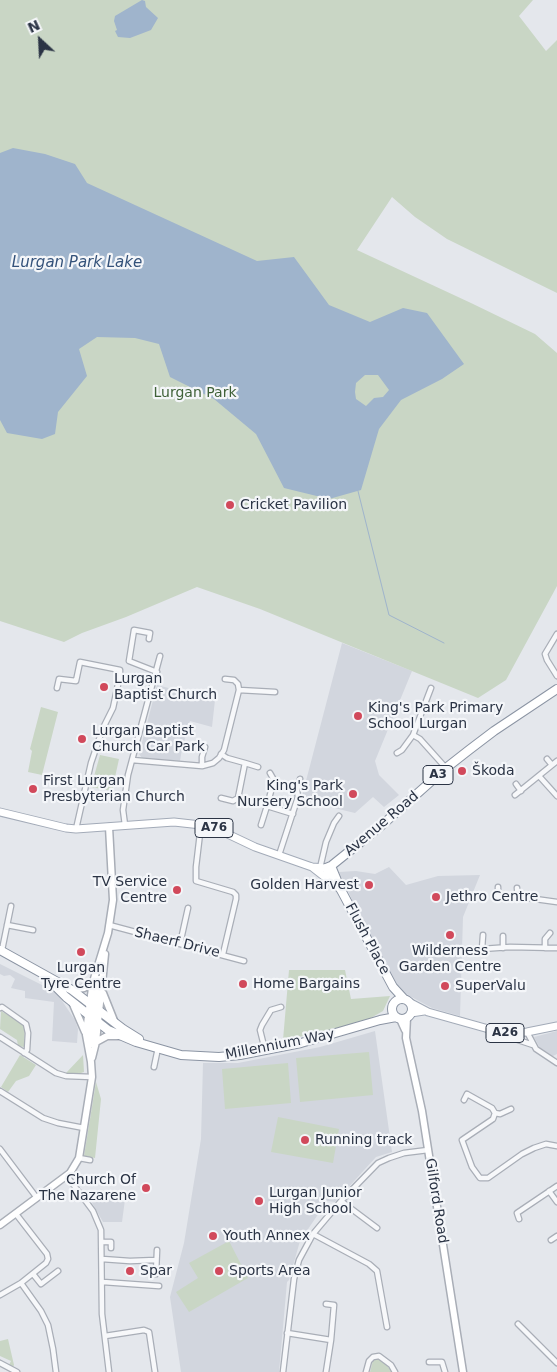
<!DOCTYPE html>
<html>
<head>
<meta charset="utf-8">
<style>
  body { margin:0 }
  #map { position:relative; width:557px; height:1372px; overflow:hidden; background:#e4e7ec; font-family:"DejaVu Sans",sans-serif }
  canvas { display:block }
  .north { position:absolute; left:15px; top:15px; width:50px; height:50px; -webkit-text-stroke:4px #f4f6f9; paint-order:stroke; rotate:335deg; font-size:14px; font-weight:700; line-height:20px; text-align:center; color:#2b3445 }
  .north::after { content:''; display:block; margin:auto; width:18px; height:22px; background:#2b3445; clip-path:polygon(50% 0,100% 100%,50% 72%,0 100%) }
</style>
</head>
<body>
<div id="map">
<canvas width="557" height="1372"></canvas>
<div class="north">N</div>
</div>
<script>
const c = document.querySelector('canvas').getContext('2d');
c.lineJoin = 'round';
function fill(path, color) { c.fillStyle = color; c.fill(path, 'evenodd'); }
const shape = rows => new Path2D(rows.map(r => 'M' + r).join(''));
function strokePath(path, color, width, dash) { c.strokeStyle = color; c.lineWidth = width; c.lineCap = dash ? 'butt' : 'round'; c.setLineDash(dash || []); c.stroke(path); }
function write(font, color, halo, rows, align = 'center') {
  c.font = font + ' "DejaVu Sans",sans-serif'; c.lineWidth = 4.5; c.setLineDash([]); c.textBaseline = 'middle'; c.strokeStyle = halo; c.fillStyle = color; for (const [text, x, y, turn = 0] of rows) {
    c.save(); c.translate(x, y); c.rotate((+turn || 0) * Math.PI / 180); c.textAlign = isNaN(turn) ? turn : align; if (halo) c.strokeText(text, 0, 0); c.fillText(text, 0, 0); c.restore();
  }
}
fill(shape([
  [342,643,412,671,375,761,379,775,399,795,384,807,373,797,355,813,301,800],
  [157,685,215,700,212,727,190,721,182,749,180,761,142,758,139,754],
  [389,867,406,885,438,876,480,875,463,917,460,1016,432,1008,406,994,392,979,373,944,339,872,356,871,375,874],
  [0,964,56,992,75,1020,78,1029,77,1043,52,1041,54,1002,25,998,25,991,11,988,15,979,10,975,4,976,0,974],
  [375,1031,392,1152,376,1157,335,1202,327,1201,300,1241,289,1280,287,1282,279,1372,181,1372,170,1297,184,1243,201,1139,203,1063,238,1063,320,1047],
  [557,1031,557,1054,551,1057,541,1050,534,1037],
  [86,1192,126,1192,122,1222,103,1222]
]), '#d2d6de');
fill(shape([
  [0,0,533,0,519,16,546,51,557,40,557,293,447,239,415,217,392,197,357,250,471,303,535,334,557,353,557,586,506,680,478,698,260,609,197,587,126,617,82,633,64,642,0,621],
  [41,707,58,712,42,775,28,772,32,751,30,749],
  [100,755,119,759,112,791,91,787],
  [289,970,345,970,351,999,390,996,383,1011,369,1019,323,1032,283,1040],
  [1,1011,22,1023,25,1029,24,1047,18,1046,17,1040,0,1029],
  [369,1052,373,1095,300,1102,296,1058],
  [20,1055,36,1065,29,1076,16,1081,8,1092,1,1087],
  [83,1055,84,1072,81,1073,66,1073],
  [288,1063,291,1103,225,1109,222,1069],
  [96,1082,101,1099,95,1158,84,1156],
  [278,1117,339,1129,333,1163,271,1152],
  [229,1241,248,1278,189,1312,176,1292,198,1278,189,1263],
  [8,1339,14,1365,13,1367,9,1365,11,1361,0,1356,0,1341],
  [378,1359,384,1362,392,1372,370,1372,373,1360]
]), '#c9d6c5');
fill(shape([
  [142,0,145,1,146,7,158,18,151,30,130,38,118,37,115,31,117,30,114,21,115,16],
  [13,148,45,154,75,164,87,183,257,261,294,257,329,305,370,322,403,308,427,313,464,364,442,379,401,400,379,429,361,490,329,499,284,488,256,434,214,399,170,377,159,344,135,338,97,337,79,349,87,376,58,412,55,434,42,439,7,433,0,420,0,153],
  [365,375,378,375,389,390,383,397,374,398,366,406,356,399,355,392,356,383]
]), '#9fb4cc');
strokePath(shape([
  [358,491,389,615,444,643]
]), '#9fb4cc', 1);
const street = shape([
  [557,634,545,654,547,660,557,676],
  [149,639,150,633,134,630,129,661,157,672],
  [57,688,59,679,76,681,80,662,120,670,120,675,113,708,103,728,91,763,76,829],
  [239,690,275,692],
  [413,735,420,739,446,768],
  [397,753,402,750,413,735,431,688],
  [221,754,227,758,245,763,238,798,233,801,221,798],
  [547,759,552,765],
  [132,760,202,766,213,763,219,758,224,750,239,690,238,684,234,680,225,679],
  [245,763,258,767],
  [202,766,202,757,205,747],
  [539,776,557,796],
  [516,784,521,791],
  [515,795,557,761],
  [238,798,252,801],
  [267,806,274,780,270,773],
  [125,825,123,810,128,775,160,656],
  [201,825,196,867,196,881,233,892,236,895,236,899,223,954],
  [261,825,267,806,293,814],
  [279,855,298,797,297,790,300,779],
  [320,868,326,842,334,823,339,816],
  [498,887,498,898,528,898,557,902],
  [517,888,518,898],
  [7,925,33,930],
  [109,925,244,961],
  [483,935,482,949,510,947,557,948],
  [503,936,503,948],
  [180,944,188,908],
  [545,948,545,939,550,933],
  [2,950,11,906],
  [0,1008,2,1007,26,1024,28,1033,27,1050,24,1053],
  [527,1032,536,1049,557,1063],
  [504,1033,515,1039,533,1045],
  [0,1037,56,1073,66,1076,92,1077],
  [265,1050,260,1030,262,1025,271,1010,281,1007],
  [154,1067,158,1048],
  [0,1091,43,1118,58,1123,84,1128],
  [464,1100,467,1094,492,1108,495,1113,493,1119,462,1140,472,1167,480,1178,488,1178,522,1154,534,1148,546,1144,557,1146],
  [495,1113,500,1114,511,1109],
  [0,1149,37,1198],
  [79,1158,90,1160],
  [67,1176,93,1211,101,1230,102,1314,109,1372],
  [549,1191,557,1202],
  [341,1201,377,1228],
  [519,1219,517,1213,557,1186],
  [313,1234,369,1264,377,1271,387,1327],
  [551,1240,557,1236],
  [102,1242,111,1242,111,1248],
  [102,1259,130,1261,156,1260],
  [33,1274,41,1284,58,1271],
  [156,1274,157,1250],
  [103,1282,159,1286],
  [21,1283,41,1311,48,1325,53,1349,56,1372],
  [0,1295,21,1283,46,1263,48,1259,47,1254,16,1214],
  [326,1304,334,1305,331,1340],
  [518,1324,557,1363],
  [287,1333,331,1340,326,1372],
  [105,1336,144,1330,149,1332,155,1372],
  [429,1362,442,1362,445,1372],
  [0,1363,17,1372],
  [283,1372,294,1279,299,1260,313,1234,341,1201,378,1163,389,1158,404,1153,428,1150],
  [366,1372,369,1361,373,1357,379,1356,391,1365,395,1372]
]);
const secondary = shape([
  [72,990,84,988,93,982],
  [103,993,115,1023],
  [72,1002,85,1032],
  [407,1017,406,1038,422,1111,463,1372],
  [400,1019,405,1030],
  [96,1042,107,1036,119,1036],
  [91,1044,93,1012,99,979],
  [92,1058,96,1042,105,954],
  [0,1225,70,1173,79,1158,92,1077,91,1062,86,1035,88,1015,93,982,108,933,113,900,109,827]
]);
const primary = shape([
  [0,812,66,828,76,829,174,822,201,825,217,829,255,847,312,867,326,868],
  [312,867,335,885],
  [409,1002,428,1012,503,1033,527,1032,557,1026],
  [411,1013,424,1011]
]);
const highway = shape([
  [331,866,341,890,393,987,404,999],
  [341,890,330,876,326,868,331,866,382,825,446,768,469,750,494,731,557,689],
  [0,950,72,990,123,1029,139,1039],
  [45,976,66,997,108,1030,136,1042,181,1055,219,1057,240,1055,301,1043,380,1020,396,1017],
  '392 1009a10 10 0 1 1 20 0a10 10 0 1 1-20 0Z'
]);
strokePath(street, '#a9aeb7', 7);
strokePath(secondary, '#a9aeb7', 9);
strokePath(primary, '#a3abb8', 9);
strokePath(highway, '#8b94a3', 10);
strokePath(street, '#f7f8fa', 4.5);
strokePath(secondary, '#fff', 6);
strokePath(primary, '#fff', 7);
strokePath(highway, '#fff', 8);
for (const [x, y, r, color] of [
  [230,505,5,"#d1495b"],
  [104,687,5,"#d1495b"],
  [358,716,5,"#d1495b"],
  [82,739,5,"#d1495b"],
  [462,771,5,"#d1495b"],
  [33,789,5,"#d1495b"],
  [353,794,5,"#d1495b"],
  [369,885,5,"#d1495b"],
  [177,890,5,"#d1495b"],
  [436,897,5,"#d1495b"],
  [450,935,5,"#d1495b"],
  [81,952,5,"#d1495b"],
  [243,984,5,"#d1495b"],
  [445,986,5,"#d1495b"],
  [305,1140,5,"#d1495b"],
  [146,1188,5,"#d1495b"],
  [259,1201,5,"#d1495b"],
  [213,1236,5,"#d1495b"],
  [130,1271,5,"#d1495b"],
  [219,1271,5,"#d1495b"]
]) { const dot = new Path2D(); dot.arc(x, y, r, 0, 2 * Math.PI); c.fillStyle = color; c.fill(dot); strokePath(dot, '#f4f6f9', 2); }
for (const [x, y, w] of [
  [438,775,30],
  [214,828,38],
  [505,1033,38]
]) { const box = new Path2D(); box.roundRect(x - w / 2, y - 9.5, w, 19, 4); c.fillStyle = '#f4f6f9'; c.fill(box); strokePath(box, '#2b3445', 1); }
write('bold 12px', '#2b3445', null, [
  ["A3",438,775],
  ["A76",214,828],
  ["A26",505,1033]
]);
write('14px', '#3f6138', '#f4f6f9', [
  ["Lurgan Park",195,393]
]);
write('14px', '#2b3445', '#f4f6f9', [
  ["Cricket Pavilion",240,505],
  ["Lurgan",114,679],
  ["Baptist Church",114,695],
  ["King's Park Primary",368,708],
  ["School Lurgan",368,724],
  ["Lurgan Baptist",92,731],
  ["Church Car Park",92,747],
  ["Škoda",472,771],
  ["First Lurgan",43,781],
  ["Presbyterian Church",43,797],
  ["King's Park",343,786,"right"],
  ["Nursery School",343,802,"right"],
  ["TV Service",167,882,"right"],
  ["Centre",167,898,"right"],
  ["Golden Harvest",359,885,"right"],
  ["Jethro Centre",446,897],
  ["Wilderness",450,951,"center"],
  ["Garden Centre",450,967,"center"],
  ["Lurgan",81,968,"center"],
  ["Tyre Centre",81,984,"center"],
  ["Home Bargains",253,984],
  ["SuperValu",455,986],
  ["Running track",315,1140],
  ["Church Of",136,1180,"right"],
  ["The Nazarene",136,1196,"right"],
  ["Lurgan Junior",269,1193],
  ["High School",269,1209],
  ["Youth Annex",223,1236],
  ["Spar",140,1271],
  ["Sports Area",229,1271]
], 'left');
write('14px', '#2b3445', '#f4f6f9', [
  ["Avenue Road",382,824,-40],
  ["Flush Place",367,939,62],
  ["Shaerf Drive",177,943,14],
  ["Millennium Way",280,1045,-11],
  ["Gilford Road",436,1201,81]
]);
write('italic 15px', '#34527a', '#f4f6f9', [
  ["Lurgan Park Lake",77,263]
]);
</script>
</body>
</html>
